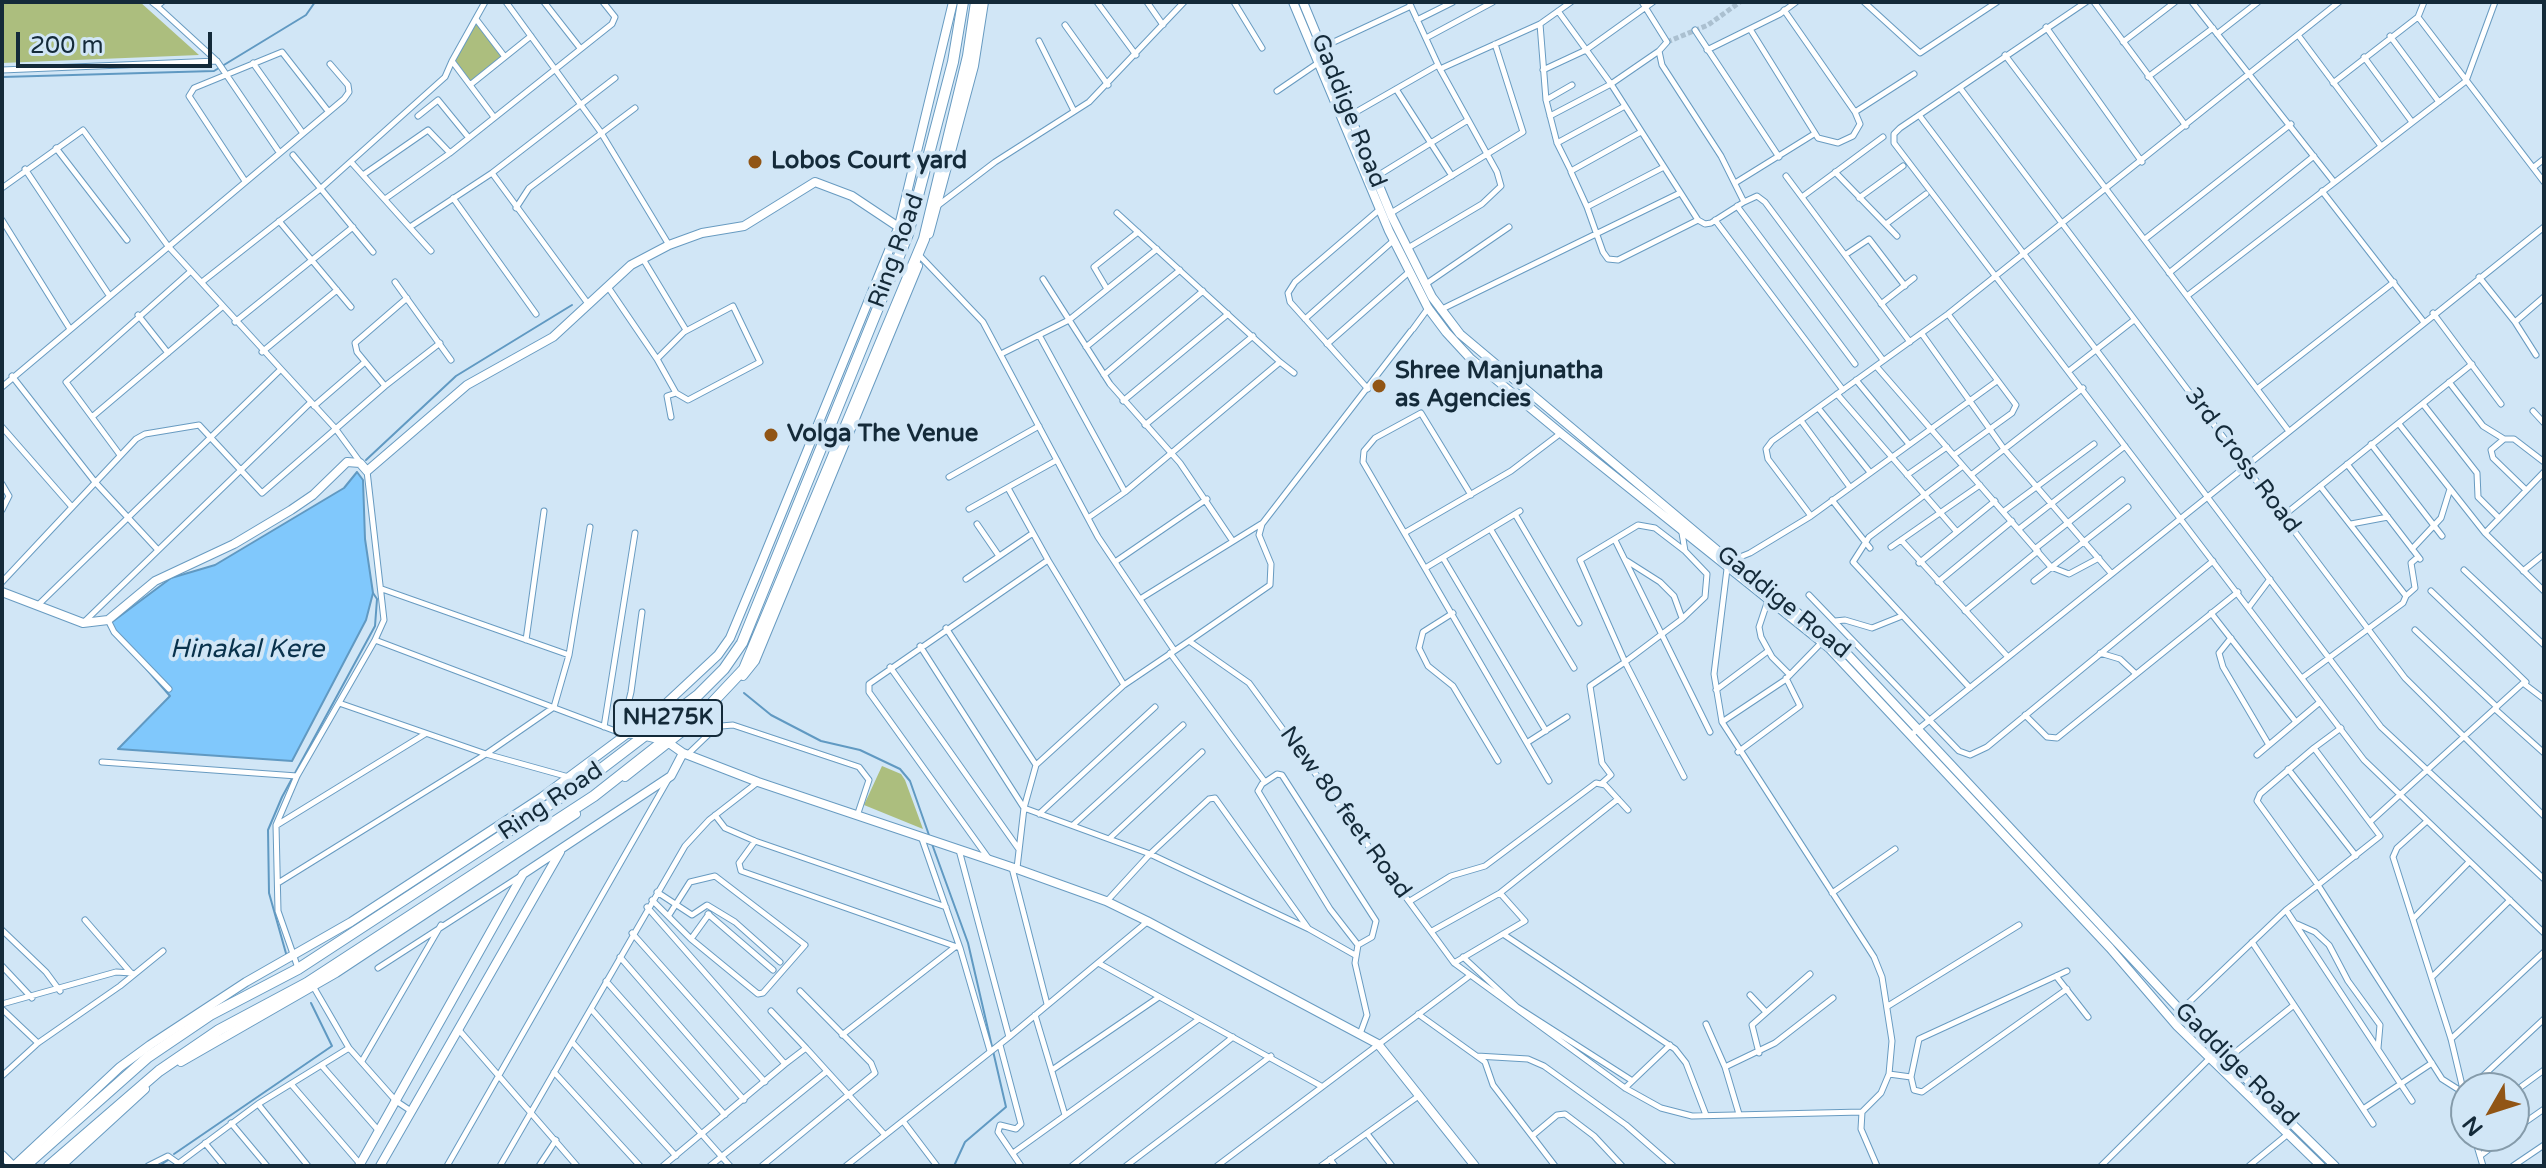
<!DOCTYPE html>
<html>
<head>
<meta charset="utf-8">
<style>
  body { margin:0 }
  #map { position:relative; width:2546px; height:1168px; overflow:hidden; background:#d1e6f6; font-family:"Varela Round",sans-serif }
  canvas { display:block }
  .frame { position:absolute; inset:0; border:4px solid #142a39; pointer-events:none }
  .north { position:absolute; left:2450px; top:1072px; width:80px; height:80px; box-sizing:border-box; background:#d1e6f6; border:2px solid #859baa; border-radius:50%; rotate:231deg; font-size:22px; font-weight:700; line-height:32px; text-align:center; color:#142a39 }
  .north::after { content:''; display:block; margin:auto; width:28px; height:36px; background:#915515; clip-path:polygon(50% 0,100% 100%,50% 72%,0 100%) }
  .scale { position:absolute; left:16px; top:32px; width:196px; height:36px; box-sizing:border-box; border:4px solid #142a39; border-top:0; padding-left:10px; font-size:24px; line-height:28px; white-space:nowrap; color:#142a39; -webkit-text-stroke:6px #d1e6f6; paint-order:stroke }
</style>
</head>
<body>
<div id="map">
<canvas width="2546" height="1168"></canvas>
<div class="frame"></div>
<div class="north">N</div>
<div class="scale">200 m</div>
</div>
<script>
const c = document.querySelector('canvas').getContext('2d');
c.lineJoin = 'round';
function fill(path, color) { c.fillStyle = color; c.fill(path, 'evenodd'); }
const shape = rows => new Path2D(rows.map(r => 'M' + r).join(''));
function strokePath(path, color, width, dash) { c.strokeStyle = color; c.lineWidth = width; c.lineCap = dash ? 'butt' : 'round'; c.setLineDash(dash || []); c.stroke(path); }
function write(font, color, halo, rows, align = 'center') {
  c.font = font + ' "Varela Round",sans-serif'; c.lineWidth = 8; c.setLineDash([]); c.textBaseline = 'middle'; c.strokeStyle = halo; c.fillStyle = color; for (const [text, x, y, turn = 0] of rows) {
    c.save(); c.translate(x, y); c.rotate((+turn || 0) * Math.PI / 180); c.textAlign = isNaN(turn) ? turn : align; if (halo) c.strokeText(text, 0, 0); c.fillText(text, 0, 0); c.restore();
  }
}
fill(shape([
  [2,2,140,2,199,55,2,63],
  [476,22,502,56,471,82,455,60],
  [882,766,901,774,905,780,923,829,864,805]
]), '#acbe7e');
const water = shape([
  [357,472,363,480,365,539,373,593,366,620,292,761,118,749,170,696,108,625,171,578,215,565,344,488,357,472]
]);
fill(water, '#80c8fc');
strokePath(water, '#6099c2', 2);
strokePath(shape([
  [2,77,214,71,306,15,315,2],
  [366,460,456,376,572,305],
  [744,693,771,715,821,741,860,750,900,769,910,781,930,838],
  [932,844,968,943,1006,1107,965,1142,954,1166],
  [287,957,269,893,268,830,282,797,375,626,377,599,373,593],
  [174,1154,332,1046,311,1003],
  [159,1166,168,1160]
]), '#6099c2', 2);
strokePath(shape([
  [1667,42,1708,25,1740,2]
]), '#abc0d0', 5, [5, 2.5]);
const street = shape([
  [152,2,157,6,162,2],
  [485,2,452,61,494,117],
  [506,2,600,131,669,245],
  [544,2,580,48],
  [1097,2,1136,55],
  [1147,2,1163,25],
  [1234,2,1262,48],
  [1642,2,1667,42,1659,51,1662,65,1721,156,1744,202,1757,196,1765,202,1883,360],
  [1864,2,1920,53,1997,2],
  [2086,2,1900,128,1894,134,1894,143,2364,760,2544,933],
  [2094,2,2186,126],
  [2192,2,2334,182],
  [157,6,217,61,279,152],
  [1558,11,1611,84,1698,220,1705,224,1711,223,1744,202],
  [2418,17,2544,182],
  [476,19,505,57],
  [1417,20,1453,2],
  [1540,24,1546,100,1557,143,1571,171,1641,132],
  [1065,25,1108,85],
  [2046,27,2142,162],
  [1750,29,1818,138,1838,143,1853,136,1860,124,1855,112,1784,10],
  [1695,30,1779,157],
  [2217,34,2258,2],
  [2298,35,2381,146],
  [2390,36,2439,102],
  [1426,38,1493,2],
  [1039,41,1074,111],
  [2123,42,2175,2],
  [1323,47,1411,6],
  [1707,50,1780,14,1796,2],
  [2005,55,2288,430],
  [2364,57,2412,122],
  [253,63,302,132],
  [1440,69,1540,24,1571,2],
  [2,70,217,61],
  [1543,70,1586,50,1653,2],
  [2148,77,2213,28],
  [2333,83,2418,17,2424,2],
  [470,85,531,36],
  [1960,88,2405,678,2544,816],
  [1396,89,1452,176],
  [1277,91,1318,63],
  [1546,100,1572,85],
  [1855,112,1914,74],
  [1919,115,2381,727,2544,879],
  [418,116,438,100,469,138],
  [1349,116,1438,65],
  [1550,116,1611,84,1659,51],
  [1557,143,1625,106],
  [56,148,127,240],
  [293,155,373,252],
  [351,162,431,251],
  [1664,167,1587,207,1603,252,1608,259,1618,260,1698,220],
  [2534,167,2544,159],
  [25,169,109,295],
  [1571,172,1587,207],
  [1835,172,1897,236],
  [363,175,428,130,450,153],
  [1786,176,1910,342],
  [1374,178,1468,120],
  [245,181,189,96,194,88,282,52,328,111],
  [1735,183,1814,134],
  [2,188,83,130,168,246,335,428,360,462],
  [2322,191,2423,321],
  [1802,197,1883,137],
  [453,198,536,314],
  [1859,198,1903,166],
  [385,199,450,153,612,24,615,17,603,2],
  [1737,206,1855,364],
  [936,207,995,162,1089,102,1184,2],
  [516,208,529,188,635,108],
  [1117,213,1280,362],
  [1391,213,1523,132,1495,44],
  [2,220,70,329],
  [1715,220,1843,390],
  [279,221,351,307],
  [1886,224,1926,194],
  [410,227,492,173],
  [2145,239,2291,124],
  [1408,248,1482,204,1501,186,1497,172,1440,69,1409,2],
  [1845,255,1869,239,1905,286],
  [921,257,983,322,1098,537,1174,650],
  [643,259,686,330],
  [2169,273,2314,156],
  [2479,277,2515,322,2536,355],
  [1043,279,1110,384,1180,463,1232,540],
  [202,282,319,190,445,77,452,61],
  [395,282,451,360],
  [1426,284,1509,227],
  [608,287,657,359,676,393,667,396,671,417],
  [1107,289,1094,267,1138,232],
  [2187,296,2466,81,2495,2],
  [1881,304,1914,278],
  [589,305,492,173,615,78],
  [1440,310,1680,193],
  [2433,313,2501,404],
  [1948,314,2016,405,2012,413,1954,455],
  [138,315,168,353],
  [1305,319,1393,241],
  [235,322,353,227],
  [2515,322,2544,297],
  [1413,329,1429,307],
  [1411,331,1262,524,1259,535,1271,564,1270,585,1189,641,1249,683,1454,963,1625,1088,1661,1108,1692,1116,1862,1112],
  [1922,334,2004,449,2111,573],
  [1039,335,1125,492],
  [1327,344,1409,272],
  [1086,347,1180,270],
  [262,352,337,290],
  [1001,354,1069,320,1157,249],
  [657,359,684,332,733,306,760,362,688,400,676,393],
  [1876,366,2051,567,2069,574,2099,558],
  [2069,371,2134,320],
  [1104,375,1203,291],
  [12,376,95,482,158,550],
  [1856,380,1908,443],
  [2449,382,2483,426,2504,439],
  [385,386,357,352,355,343,407,298],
  [2,387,344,99,349,92,348,85,330,64],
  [1368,389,1290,302,1288,293,1295,282,1379,210],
  [2257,389,2394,282],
  [1837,394,1957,532],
  [1123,401,1228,314],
  [2423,404,2477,473,2478,497,2499,518],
  [314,406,365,362],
  [1819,409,1869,471],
  [2533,411,2544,423],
  [92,417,222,307],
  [1802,422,1849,486],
  [2399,424,2485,533,2544,591],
  [1145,425,1253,336],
  [2,427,72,507],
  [2371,444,2442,536],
  [120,455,66,382,191,271],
  [2347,464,2420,559],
  [1963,466,1869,537,1853,562,1970,688],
  [367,471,384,620,375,640],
  [1907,475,1947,447],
  [1971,475,2083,388],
  [949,477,1039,426],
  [2,484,9,496,2,510],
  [1008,488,1048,560],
  [2526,490,2493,458,2491,450,2504,439,2514,439,2544,462],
  [1471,495,1421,413,1375,438,1364,451,1363,462,1549,781],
  [1832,500,1870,548],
  [969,509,1057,460],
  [2004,511,2094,444],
  [1515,514,1579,623],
  [1811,516,1768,459,1766,449,1772,441,1948,314,2339,2],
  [2283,516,2472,364],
  [1088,518,1125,492,1280,362,1294,373],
  [977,524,999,556],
  [2351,524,2388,517],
  [2019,529,2125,446],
  [1491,530,1574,668],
  [1406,532,1511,471,1561,433],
  [1682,533,1685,551,1707,574,1705,597,1682,619,1625,662,1684,777],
  [2485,533,2544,472],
  [1615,540,1710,732],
  [1901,540,2008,657],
  [1891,547,1980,485],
  [2036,548,2122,480],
  [2412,549,2441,518,2450,489],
  [1443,558,1546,731],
  [1627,561,1660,582,1674,596,1682,618],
  [1115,562,1207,499],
  [1919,563,1995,501],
  [1427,567,1520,511],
  [2464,570,2544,645],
  [2523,571,2544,554],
  [966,579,1033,533],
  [2034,581,2128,507],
  [2,582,136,439,145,434,199,425,262,493,385,386,440,343],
  [1938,582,2012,521],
  [382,589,569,655],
  [2431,591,2526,682],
  [1809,595,1959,751,1970,755,1987,747,2213,561],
  [2406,596,2415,588,2411,563,2418,557],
  [1140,599,1261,524],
  [1768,600,1759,627,1761,637,1772,657,1790,675],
  [37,606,279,371],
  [2249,607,2270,579],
  [1965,611,2038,551],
  [1453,613,1423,632,1419,648,1428,666,1453,686,1498,761],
  [2211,613,2296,722],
  [108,620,114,632,169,689],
  [1835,621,1845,620,1872,628,1902,616],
  [83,623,311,402],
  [946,628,1036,765],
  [2415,630,2497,707],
  [2231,638,2219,653,2223,667,2269,745],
  [526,640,544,511],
  [920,646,1024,808,1150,854,1309,929,1355,955],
  [1170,653,1265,782],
  [2100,653,2120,659,2136,674],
  [890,667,1018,848],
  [2302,678,2403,603,2406,596,2320,486],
  [1716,690,1768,651],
  [339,703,486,754,583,781],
  [2495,709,2544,753],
  [2025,715,2047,737,2057,738,2238,592],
  [1722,722,1785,680,1822,642],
  [604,727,635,533],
  [621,733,631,692,642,612],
  [1911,735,2544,227],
  [1528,742,1567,717],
  [2314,748,2260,794,2257,801,2318,885,2380,836,2314,748,2341,728],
  [1738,752,1800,706,1786,678],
  [687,755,711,732,721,726,733,725,859,767,869,780,857,816],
  [2257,755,2320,702],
  [102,762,297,776],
  [2288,769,2356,856],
  [1602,783,1611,775,1602,763,1590,686,1625,662,1580,560,1638,525,1655,528,1685,551],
  [1039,814,1155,707],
  [715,815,725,828,755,841,946,907],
  [2427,821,2397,848,2393,857,2451,1039,2466,1102],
  [2370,822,2523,683,2544,699],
  [277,825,425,734],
  [1073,825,1183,725],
  [1110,838,1202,752],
  [922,839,960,948,990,1051],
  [755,841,739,863,741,871,960,948],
  [989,859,869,692,869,684,1048,560,1124,685],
  [1012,868,1047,1004],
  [1017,868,1024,808,1036,765,1124,685,1189,641],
  [278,883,486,754,554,707,569,655,590,527],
  [657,892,692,915,707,905,735,922,780,962],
  [1832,893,1895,849],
  [652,900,691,939,758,994,763,993,805,945,715,876,690,882,669,915],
  [1107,901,1150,854,1209,799,1215,798,1308,928],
  [1410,901,1451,876,1485,866,1596,783,1605,785,1628,810],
  [647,907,785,1064,806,1048,885,1135],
  [2286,910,2412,1101],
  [708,914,773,970],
  [2414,918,2469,862],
  [85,920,131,973],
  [2297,924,2315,932,2329,945,2348,981,2380,1025,2378,1048],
  [2,930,46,972,60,991],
  [1432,931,1500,893,1618,799],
  [632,933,765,1082],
  [1503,934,1675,1049,1686,1063,1706,1115],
  [691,939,709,914],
  [2252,942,2373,1124],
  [1358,945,1372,937,1376,921,1282,775,1277,774,1262,784,1258,791,1330,909,1358,945,1355,963,1367,1015,1360,1034],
  [620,957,744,1100],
  [1463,957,1517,1007,1631,1080],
  [1454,963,1525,921,1500,893],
  [1100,964,1321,1086],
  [2,966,32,998],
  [298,968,278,911,276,825,297,776,375,640,626,735,640,736],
  [378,968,519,877],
  [2056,976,2088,1017],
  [2432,977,2510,900],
  [606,981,725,1115],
  [313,986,349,1048,396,1101,411,1111],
  [2067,989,1922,1092,1914,1090,1911,1077,1919,1039,2067,971],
  [1750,995,1765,1011],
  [2,1004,116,972,132,973],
  [1888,1006,2019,925],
  [2,1009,38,1043],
  [591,1009,730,1166],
  [2181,1010,2286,910,2318,885,2442,1079,2464,1093],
  [771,1011,806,1048],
  [1418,1014,1485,1062,1493,1085,1555,1166],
  [1035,1015,1065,1115],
  [1706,1024,1725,1067,1739,1114],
  [458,1029,577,1166],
  [842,1035,955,947],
  [1009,1037,1147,922],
  [2451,1039,2544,952],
  [572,1042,676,1156],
  [1000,1045,1021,1124,1016,1129,1000,1125,998,1132,1021,1166],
  [1759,1053,1752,1025,1810,974],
  [1477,1056,1528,1059,1544,1066,1626,1125,1673,1166],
  [2227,1059,2294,1005],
  [362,1061,441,925],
  [322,1066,378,1130],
  [1725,1067,1775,1043,1833,998],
  [1052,1070,1159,997],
  [554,1072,640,1166],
  [1889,1074,1911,1077],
  [2,1076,38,1043,120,986,163,951],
  [291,1084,361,1165],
  [1625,1088,1670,1045],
  [2470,1088,2544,1019],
  [2514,1092,2544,1070],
  [258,1104,308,1166],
  [2363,1109,2432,1063],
  [903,1121,937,1166],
  [231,1123,267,1166],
  [2514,1130,2544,1109],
  [1368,1135,1392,1166],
  [1532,1136,1557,1115,1565,1114,1594,1136,1622,1166],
  [2474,1136,2483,1166],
  [205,1143,224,1166],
  [1013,1153,1199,1019],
  [2480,1156,2506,1136],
  [1330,1159,1335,1166],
  [179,1163,258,1104,349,1048],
  [148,1166,168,1156,182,1166],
  [447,1166,669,778],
  [500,1166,685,846,709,820,758,782],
  [539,1166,556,1140],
  [663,1166,785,1064],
  [710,1166,826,1072],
  [762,1166,875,1073,871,1063,800,991],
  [846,1166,1009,1037,959,850],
  [1072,1166,1233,1037],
  [1126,1166,1271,1056],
  [1217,1166,1468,977],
  [1321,1166,1420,1095],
  [1877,1166,1861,1129,1862,1112,1881,1093,1889,1074,1892,1041,1882,977,1874,957,1722,722,1714,674,1727,569,1730,561,1750,553,1811,516,1997,381],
  [2101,1166,2218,1050],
  [2249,1166,2288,1134],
  [2513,1166,2544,1145]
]);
const secondary = shape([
  [1293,2,1389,231,1428,308,1446,332,1470,358,1563,435,1829,648,2110,948,2177,1026,2321,1166],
  [1303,2,1392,217,1432,297,1460,334,1730,561,1838,644,2226,1059,2335,1166],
  [929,234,974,66,984,2],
  [2,592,83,623,108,620,155,581,234,544,291,510,313,495,347,462,360,463,367,471,467,385,553,337,631,265,669,245,702,233,744,226,815,182,852,196,900,228],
  [743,676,755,661,918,266],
  [646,736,666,741,683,753,758,782,1017,869,1106,901,1147,921,1378,1044,1475,1166],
  [625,777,715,706],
  [181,1062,336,973,576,814],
  [2,1155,13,1166],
  [14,1166,120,1067,150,1045,246,982,351,922,542,797,659,710,718,655,730,638,763,559,899,226,953,2],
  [61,1166,145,1089],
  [359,1166,523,874,671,776,683,753],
  [380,1166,560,852]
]);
const highway = shape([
  [25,1166,148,1057,210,1015,298,969,584,782,698,695,724,669,742,643,908,234,953,62,963,2],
  [49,1166,159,1071,219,1030,307,983,594,796,711,704,744,669,924,239,968,56,976,2]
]);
strokePath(street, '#689bc1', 7);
strokePath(secondary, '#689bc1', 10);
strokePath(highway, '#689bc1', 12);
strokePath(street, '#fff', 5);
strokePath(secondary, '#fff', 8);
strokePath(highway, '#fff', 10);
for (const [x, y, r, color] of [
  [755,162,8,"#915515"],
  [1379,386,8,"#915515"],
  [771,435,8,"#915515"]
]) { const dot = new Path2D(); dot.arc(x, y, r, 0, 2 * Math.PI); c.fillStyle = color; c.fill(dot); strokePath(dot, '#d1e6f6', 3); }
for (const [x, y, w] of [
  [668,718,108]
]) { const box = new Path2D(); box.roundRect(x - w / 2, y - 18, w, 36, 6); c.fillStyle = '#d1e6f6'; c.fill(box); strokePath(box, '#142a39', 2); }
write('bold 22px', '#142a39', null, [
  ["NH275K",668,718]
]);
write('24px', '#142a39', '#d1e6f6', [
  ["Gaddige Road",1348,111,68],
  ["Ring Road",897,251,-70],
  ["3rd Cross Road",2242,461,53],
  ["Gaddige Road",1783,603,39],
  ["Ring Road",551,802,-34],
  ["New 80 feet Road",1345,813,54],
  ["Gaddige Road",2236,1065,45]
]);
write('bold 24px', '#142a39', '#d1e6f6', [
  ["Lobos Court yard",771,162],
  ["Shree Manjunatha",1395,372],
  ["as Agencies",1395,400],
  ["Volga The Venue",787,435]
], 'left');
write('italic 26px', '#09324c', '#d1e6f6', [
  ["Hinakal Kere",247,650]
]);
</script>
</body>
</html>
